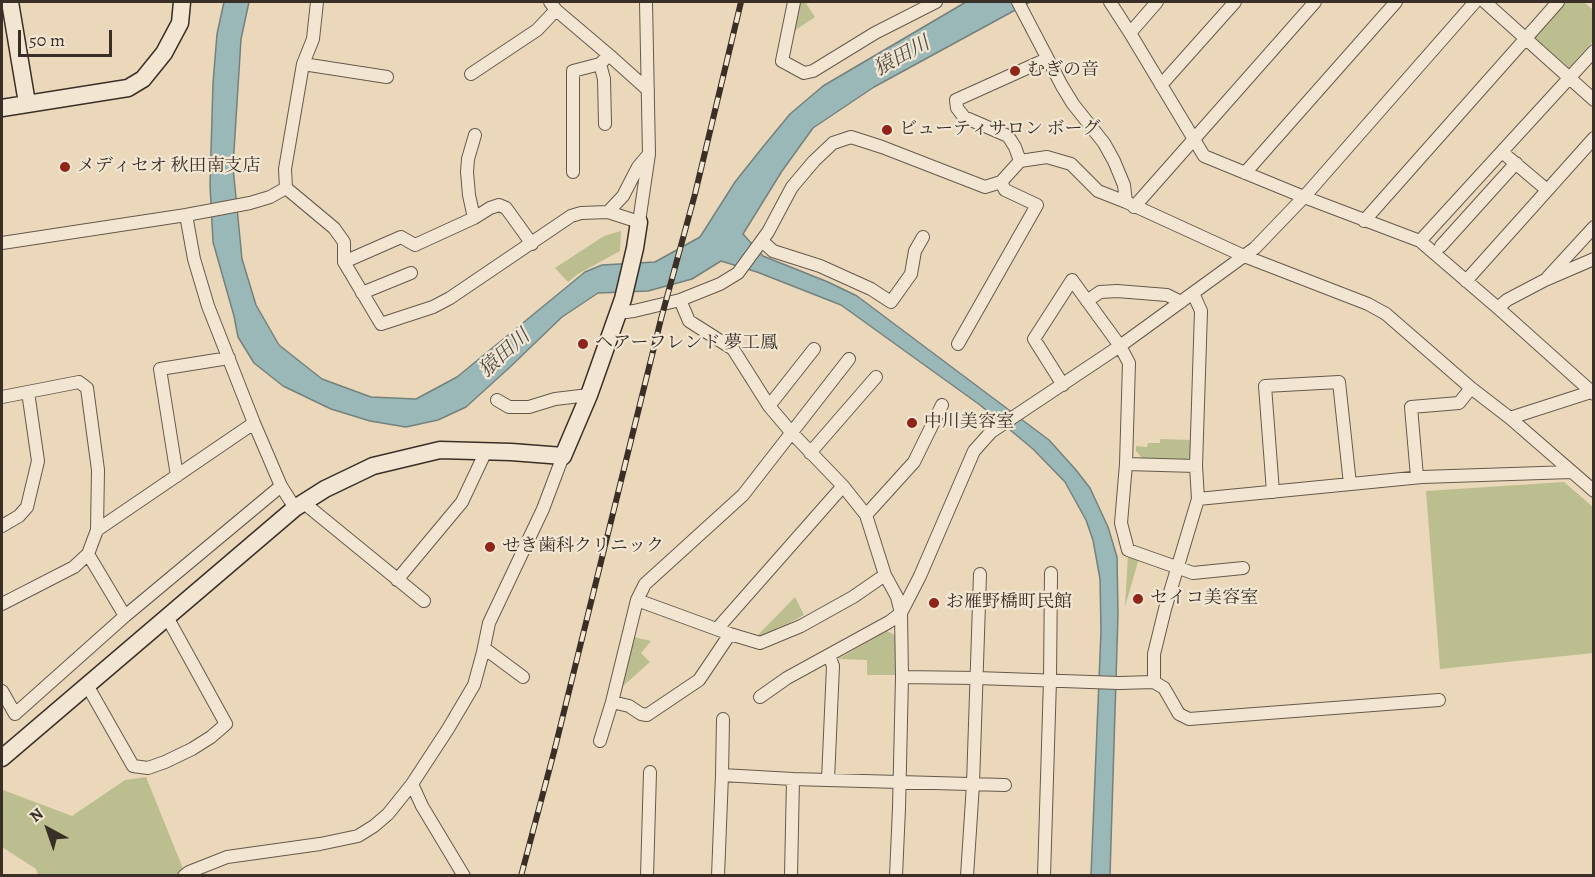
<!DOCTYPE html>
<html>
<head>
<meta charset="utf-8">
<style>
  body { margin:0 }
  #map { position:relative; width:1595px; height:877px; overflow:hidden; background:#ebd8bb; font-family:Alegreya,serif }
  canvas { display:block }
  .frame { position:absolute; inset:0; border:3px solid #3a2f26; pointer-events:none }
  .north { position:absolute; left:18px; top:799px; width:60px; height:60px; -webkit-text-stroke:4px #f2e6d3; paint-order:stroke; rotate:320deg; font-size:16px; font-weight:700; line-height:24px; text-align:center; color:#3a2f26 }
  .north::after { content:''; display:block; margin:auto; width:21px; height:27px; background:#3a2f26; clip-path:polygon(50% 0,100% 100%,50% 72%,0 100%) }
  .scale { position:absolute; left:18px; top:30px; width:94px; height:27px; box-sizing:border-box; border:3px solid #3a2f26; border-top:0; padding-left:8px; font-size:18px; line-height:21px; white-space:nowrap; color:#3a2f26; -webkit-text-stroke:4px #f2e6d3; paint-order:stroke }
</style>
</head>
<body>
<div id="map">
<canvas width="1595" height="877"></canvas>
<div class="frame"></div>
<div class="north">N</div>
<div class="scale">50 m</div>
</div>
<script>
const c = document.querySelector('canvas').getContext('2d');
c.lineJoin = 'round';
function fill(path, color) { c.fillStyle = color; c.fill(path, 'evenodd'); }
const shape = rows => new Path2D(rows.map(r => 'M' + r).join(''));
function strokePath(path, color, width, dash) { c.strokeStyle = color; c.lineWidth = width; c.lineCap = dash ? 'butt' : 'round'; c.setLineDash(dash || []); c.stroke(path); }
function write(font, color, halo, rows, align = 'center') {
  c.font = font + ' Alegreya,"Noto Serif JP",serif'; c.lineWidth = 4.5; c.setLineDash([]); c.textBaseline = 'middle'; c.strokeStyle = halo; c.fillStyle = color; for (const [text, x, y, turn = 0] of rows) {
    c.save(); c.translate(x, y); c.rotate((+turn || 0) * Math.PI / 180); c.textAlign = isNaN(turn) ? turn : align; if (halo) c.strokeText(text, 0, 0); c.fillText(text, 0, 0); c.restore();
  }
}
fill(shape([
  [800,2,805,2,815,17,794,31,798,4],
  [1564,2,1584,2,1593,10,1593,41,1569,68,1533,37],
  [621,231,620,251,578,274,568,282,555,268,604,236],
  [1160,439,1193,440,1193,454,1187,459,1142,458,1136,451,1136,446,1147,447,1148,443,1160,443],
  [1564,482,1593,507,1593,653,1440,669,1426,491],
  [1128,554,1139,558,1125,607],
  [795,597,804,615,763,637,756,637],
  [887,631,897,636,896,675,867,675,867,660,838,659],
  [634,637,651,641,641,653,650,662,622,687],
  [146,777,184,871,178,876,38,875,36,869,2,847,2,793,3,790,72,816,125,780]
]), '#bbbe8e');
const water = shape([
  [224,2,249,2,241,39,233,167,242,259,256,305,279,345,322,379,371,397,416,399,457,377,585,272,602,265,655,262,700,237,735,182,762,148,790,114,823,86,966,2,1030,2,874,87,813,128,782,171,743,234,763,256,828,282,857,296,1049,440,1076,470,1090,488,1108,527,1117,557,1118,614,1110,875,1091,875,1101,631,1100,579,1093,540,1086,520,1065,482,1033,449,980,405,841,305,757,272,721,261,692,279,648,291,598,293,562,317,509,368,466,407,438,420,406,427,370,421,331,409,283,386,254,363,238,337,234,316,213,242,210,185,213,83,217,34,224,2]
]);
fill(water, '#9ab8b7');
strokePath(water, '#74817d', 1.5);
const street = shape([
  [317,2,313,39,303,64,285,169,286,188,334,228,344,242,344,262,381,324,433,307,450,298,571,216,581,213,608,212,623,196,638,167,649,154],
  [550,2,556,10,609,55,648,90],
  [794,2,782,61,804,73,813,71,875,33,936,2],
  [1018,2,1062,86,1073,104,1104,143,1114,161,1124,185,1126,202,1244,256,1368,304,1386,314,1471,388,1510,418,1594,491],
  [1110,2,1130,33],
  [1157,2,1130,33,1204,156,1304,197,1420,241,1498,308,1594,394],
  [1485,2,1594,100],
  [303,64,387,77],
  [600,64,604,79,605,124],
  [471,74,537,30,556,10],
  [1161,85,1235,2],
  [1502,152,1547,190],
  [1020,161,1015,147,1008,136,964,117,957,108,956,100,1047,59],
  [573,172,573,71,600,64,609,55],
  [1245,173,1396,2],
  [1134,207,1315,2],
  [608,212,639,222,649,154,646,2],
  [186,215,194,259,208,306,254,423,281,486,295,508],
  [474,218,490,208,499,205,506,208,532,244],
  [1364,221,1558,2],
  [762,241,773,251,820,266,871,289,891,302,911,274,915,251,923,237],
  [1420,241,1594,51],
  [2,243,186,215,250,203,270,197,286,188],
  [1441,246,1516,163],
  [344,262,401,237,415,245,474,218,469,195,467,172,468,159,475,135],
  [1548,277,1594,227],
  [1466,281,1594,138],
  [362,293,411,273],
  [1193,293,1201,311,1196,466],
  [680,300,689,321,733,349,769,406,791,432,843,486,866,515,885,575,897,597,901,613,902,677,899,808,896,876],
  [1087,301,1100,292,1117,291,1167,295,1181,302],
  [1498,308,1507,300,1545,280,1594,259],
  [618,313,634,311,680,300,720,284,738,273,768,232,792,187,814,161,833,143,851,137,882,147,985,187,1001,182,1020,161,1047,157,1071,164,1098,191,1126,202],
  [958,344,1037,205,1005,190,1001,182],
  [1063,385,1034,339,1072,280,1120,346,1129,363,1126,464,1196,466,1198,499,1165,609,1154,654,1154,682],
  [2,397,79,382,87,388,98,470,97,530,88,554,125,616,281,486],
  [497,400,509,407,529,407,555,399,589,395],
  [769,406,814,349],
  [1510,418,1594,391],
  [810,453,876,377],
  [1126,464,1121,523,1128,550,1193,573,1243,568],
  [177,476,160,369,229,358],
  [1417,477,1411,407,1459,403,1471,388],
  [1273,492,1265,386,1339,382,1350,484],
  [1198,499,1422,477,1571,472],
  [304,503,424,601],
  [866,515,914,462,942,405],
  [2,526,19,516,27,507,38,461,28,392],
  [97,530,254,423],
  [397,580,462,502,486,451],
  [637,600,730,634,760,643,801,626,853,597,885,575],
  [2,604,74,567,88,554],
  [717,629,843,486],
  [484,648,523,677],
  [902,677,977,678,1119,683,1154,682,1164,688,1179,714,1189,719,1439,700],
  [87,685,133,766,148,768,165,762,192,749,211,737,226,724,167,617],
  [2,691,15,714,125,616],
  [760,697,787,678,889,622,901,613,920,576,974,451,991,432,1120,346,1255,248,1304,197,1475,2],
  [612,702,629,706,641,714,647,715,699,680,730,634],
  [600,741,612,702,637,600,645,584,743,495,849,359],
  [722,775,723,719],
  [828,780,833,666,829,655],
  [412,784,422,806,464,876],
  [184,876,189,872,227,857,320,844,358,836,374,826,388,814,412,784,448,729,474,685,483,652,489,623,543,509,563,456],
  [647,876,650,772],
  [718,876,722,775,793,779,1005,785],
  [791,876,793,779],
  [967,876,973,784,980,574],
  [1044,876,1050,680,1051,573]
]);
const secondary = shape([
  [10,2,27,103],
  [2,108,128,88,143,79,164,53,180,23,182,2],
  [2,758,295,508,325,489,373,466,440,450,511,452,563,456,589,395,623,299,635,248,639,222]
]);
strokePath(street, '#66594b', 14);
strokePath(secondary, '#3a2f26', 19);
strokePath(street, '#f2e6d3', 12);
strokePath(secondary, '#f2e6d3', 16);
const rail = shape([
  [521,876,554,752,661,319,695,194,741,2]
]);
strokePath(rail, '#3a2f26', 6);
strokePath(rail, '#f2e6d3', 4, [11]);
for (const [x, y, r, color] of [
  [1015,71,6,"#8f2418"],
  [887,130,6,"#8f2418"],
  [65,167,6,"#8f2418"],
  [583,344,6,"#8f2418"],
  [912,423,6,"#8f2418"],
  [490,547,6,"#8f2418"],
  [1138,599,6,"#8f2418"],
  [934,603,6,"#8f2418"]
]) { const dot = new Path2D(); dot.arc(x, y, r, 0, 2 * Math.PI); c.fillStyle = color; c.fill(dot); strokePath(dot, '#f2e6d3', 2); }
write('18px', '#3a2f26', '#f2e6d3', [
  ["むぎの音",1027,71],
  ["ビューティサロン ボーグ",899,130],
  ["メディセオ 秋田南支店",77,167],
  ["ヘアーフレンド 夢工鳳",595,344],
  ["中川美容室",924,423],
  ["せき歯科クリニック",502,547],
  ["セイコ美容室",1150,599],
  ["お雁野橋町民館",946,603]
], 'left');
write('italic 20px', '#4d4a43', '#f2e6d3', [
  ["猿田川",902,57,-29],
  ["猿田川",505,354,-42]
]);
</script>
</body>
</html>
